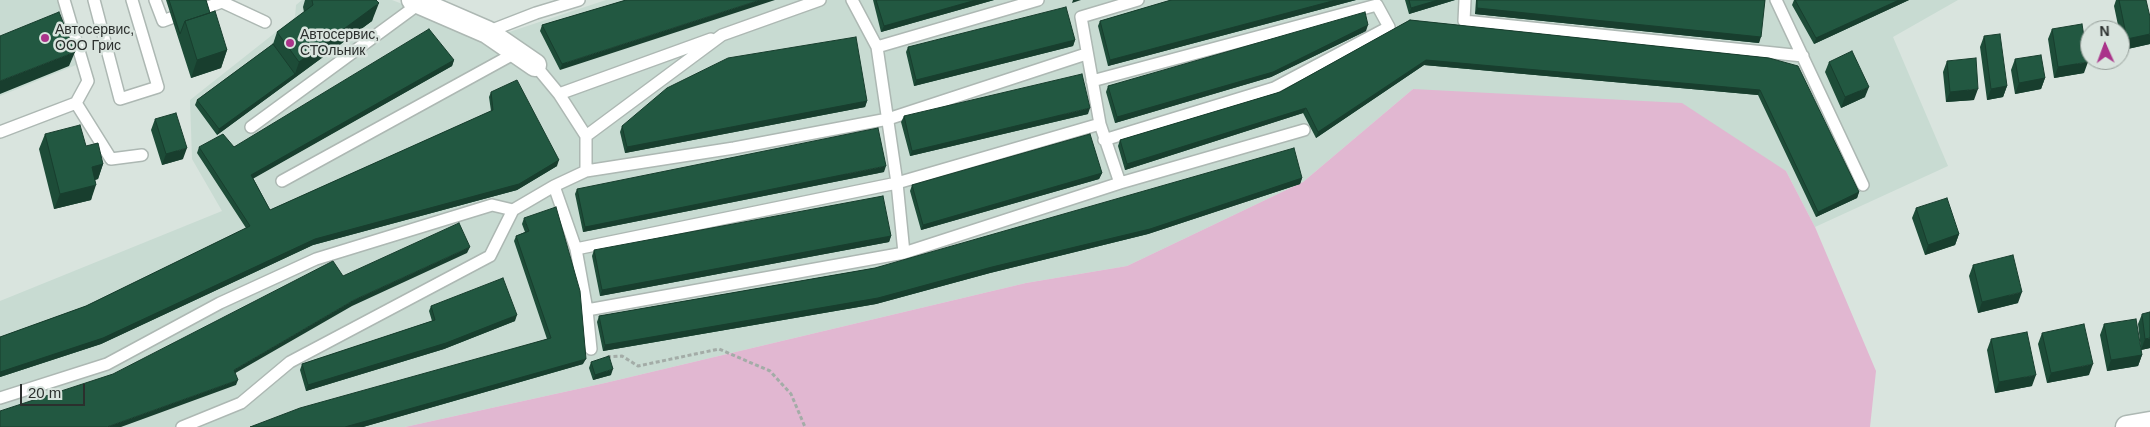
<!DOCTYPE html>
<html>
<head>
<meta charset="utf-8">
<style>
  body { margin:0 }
  #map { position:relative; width:2150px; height:427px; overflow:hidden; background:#d9e4de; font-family:Arial,sans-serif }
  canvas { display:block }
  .north { position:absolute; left:2080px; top:20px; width:50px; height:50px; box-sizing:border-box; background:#d9e4de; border:1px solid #939c97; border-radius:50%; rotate:358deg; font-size:14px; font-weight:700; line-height:20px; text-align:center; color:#2b2f2d }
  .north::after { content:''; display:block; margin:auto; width:18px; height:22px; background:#aa338a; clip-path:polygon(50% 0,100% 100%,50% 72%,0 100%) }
  .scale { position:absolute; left:20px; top:384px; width:65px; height:22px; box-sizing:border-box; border:2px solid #2b2f2d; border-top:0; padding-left:6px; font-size:15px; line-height:18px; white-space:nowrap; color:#2b2f2d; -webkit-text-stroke:4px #d9e4de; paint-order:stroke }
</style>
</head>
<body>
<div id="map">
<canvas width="2150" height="427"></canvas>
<div class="north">N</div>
<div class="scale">20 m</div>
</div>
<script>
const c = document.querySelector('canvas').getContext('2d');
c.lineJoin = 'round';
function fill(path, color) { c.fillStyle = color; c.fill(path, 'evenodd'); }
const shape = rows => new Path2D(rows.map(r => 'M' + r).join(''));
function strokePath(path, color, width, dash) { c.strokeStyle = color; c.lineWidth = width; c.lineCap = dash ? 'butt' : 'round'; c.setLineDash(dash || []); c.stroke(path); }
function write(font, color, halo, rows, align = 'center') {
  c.font = font + ' Arial,sans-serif'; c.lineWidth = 5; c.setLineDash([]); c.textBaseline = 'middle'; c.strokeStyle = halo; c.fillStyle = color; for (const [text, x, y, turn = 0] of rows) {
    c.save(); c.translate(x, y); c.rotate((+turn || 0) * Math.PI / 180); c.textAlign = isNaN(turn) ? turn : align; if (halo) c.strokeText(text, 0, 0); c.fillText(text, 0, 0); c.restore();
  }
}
fill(shape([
  [0,0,57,0,76,65,0,96],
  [302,0,392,0,491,38,606,0,1958,0,1893,37,1948,166,1815,227,1786,171,1413,89,1303,182,1127,266,1026,283,605,383,405,427,0,427,0,301,222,211,192,159,190,100,295,17,296,5]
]), '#c8dbd2');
fill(shape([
  [1413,89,1682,103,1786,171,1815,227,1876,371,1870,427,405,427,605,383,1026,283,1127,266,1303,182]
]), '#e1b7d1');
const lane = shape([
  [94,0,120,99,158,87,132,0],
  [155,0,163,21,171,18],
  [1138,0,1081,17,1100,124,1120,183,1304,130],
  [1465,0,1464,21,1803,56],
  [1776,0,1863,185],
  [222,2,265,22],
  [205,8,222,2,221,0],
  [487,32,536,13,579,0],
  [877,47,1038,0],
  [535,65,559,94,586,136,586,171],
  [1092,81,1377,5,1389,27,1274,88,1104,140],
  [559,94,711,39],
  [76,103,111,159,142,155],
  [251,127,420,3],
  [0,132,76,103,88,81,64,0],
  [586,136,722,35,820,0],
  [282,181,517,52],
  [554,186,576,249,587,310,591,349],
  [576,249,897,183,1100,124],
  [904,253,1120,183],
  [587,310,904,253,897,183,877,47,852,0],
  [0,398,107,364,220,303,316,259,492,205,513,210],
  [182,427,241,403,290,362,490,256,513,210,554,186,586,171,734,148,888,119,1086,54]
]);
const street = shape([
  [413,0,487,32,535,65],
  [2127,427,2150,423]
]);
strokePath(lane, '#adb8b3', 14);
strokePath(street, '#adb8b3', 25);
strokePath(shape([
  [607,357,622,356,638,366,719,349,770,371,791,394,805,427]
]), '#a3aca7', 3, [4, 2.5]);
strokePath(lane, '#fff', 11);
strokePath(street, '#fff', 22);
fill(shape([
  [166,0,206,0,210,13,227,50,221,68,191,78],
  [305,0,376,0,372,21,217,135,195,105,197,100,273,44,277,32,304,12,303,7],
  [626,0,560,70,540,31,542,25],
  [873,0,994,0,881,32],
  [1171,0,1356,0,1108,66,1098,26,1100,21],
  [1405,0,1455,0,1409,14],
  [1476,0,1765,0,1759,43,1475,14],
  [1794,0,1909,0,1814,44,1792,5],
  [2116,0,2146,0,2150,44,2123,50,2120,34,2120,30,2119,30,2114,6],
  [1410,20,1769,58,1859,192,1857,198,1816,217,1758,95,1424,65,1316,138,1303,113,1125,170,1118,146,1120,140,1280,92],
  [2052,29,2084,73,2054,78,2048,39],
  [1366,31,1271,77,1115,123,1106,92,1108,86],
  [1984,36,2007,86,2003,97,1987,100,1980,47],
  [1075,40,1073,46,914,86,906,52,908,47],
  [2015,59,2045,78,2041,89,2015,94,2011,70],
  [454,60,452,66,253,178,270,210,491,111,489,97,491,92,557,166,517,190,313,245,101,344,0,377,0,337,86,306,246,228,197,153,199,147,234,147],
  [1947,61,1974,100,1946,102,1943,72],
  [1829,62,1865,97,1841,108,1825,72],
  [867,101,865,107,625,153,620,132,622,126],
  [1088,114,910,156,901,122,904,116],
  [155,119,183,159,162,165,151,130],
  [45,134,86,146,103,164,98,179,95,180,91,200,54,209,39,149],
  [884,172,583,232,575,194,577,189],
  [1102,173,1099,179,921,230,910,191,912,185],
  [1302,178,1300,184,1148,234,990,273,876,304,603,351,597,322,599,316,875,268],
  [1916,208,1959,234,1955,245,1925,255,1912,218],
  [524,218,583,364,363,427,250,427,547,339,514,241,516,236,525,232,522,224],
  [891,236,889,242,600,296,592,256,594,250],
  [1973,265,2018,303,1978,313,1969,276],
  [431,306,515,321,444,349,306,391,300,370,302,364,432,321,429,311],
  [2142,314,2150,348,2141,350,2138,324],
  [2104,324,2142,355,2138,366,2107,371,2100,335],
  [2042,333,2089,375,2047,383,2038,344],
  [1991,339,2032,386,1995,393,1987,350],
  [591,362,611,375,593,380,589,368]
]), '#1d4c38');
fill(shape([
  [760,0,775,0,560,70,562,64],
  [976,0,994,0,881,32,884,26],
  [1073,0,1081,0,1072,3],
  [1336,0,1356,0,1108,66,1110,60],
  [1438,0,1455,0,1409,14,1411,8],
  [1899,0,1909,0,1814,44,1816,38],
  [379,3,372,21,217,135,219,129,295,74,299,62],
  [1477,8,1761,37,1759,43,1475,14],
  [1368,25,1366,31,1271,77,1115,123,1117,117],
  [2150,34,2150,44,2123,50,2127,39],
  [1075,40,1073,46,914,86,916,80],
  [227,50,221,68,191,78,197,60],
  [75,52,69,66,0,94,0,81],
  [454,60,452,66,249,181,251,175],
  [1426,60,1760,90,1758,95,1424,65,1316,138,1318,132],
  [2088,62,2084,73,2054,78,2058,67],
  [2045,78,2041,89,2015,94,2019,83],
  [2007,86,2003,97,1987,100,1991,89],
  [1869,87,1865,97,1841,108,1845,97],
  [1978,89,1974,100,1946,102,1950,92],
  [867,101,865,107,625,153,627,147],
  [1090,108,1088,114,910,156,912,151],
  [1306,108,1303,113,1125,170,1127,164],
  [187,148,183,159,162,165,166,154],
  [559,160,557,166,517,190,313,245,101,344,0,377,0,372,315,239],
  [103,164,98,179,86,182,92,167],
  [886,166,884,172,583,232,585,227],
  [1102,173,1099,179,921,230,923,225],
  [1302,178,1300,184,1148,234,990,273,876,304,603,351,605,345],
  [96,185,91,200,54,209,60,194],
  [1859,192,1857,198,1816,217,1818,212],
  [1959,234,1955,245,1925,255,1928,245],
  [891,236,889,242,600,296,602,290],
  [470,247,467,253,352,306,232,375,234,370,354,300],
  [2022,292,2018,303,1978,313,1982,302],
  [517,315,515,321,444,349,306,391,308,385],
  [2150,338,2150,348,2141,350,2145,339],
  [2142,355,2138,366,2107,371,2111,360],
  [586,359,583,364,363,427,345,427],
  [2093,364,2089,375,2047,383,2051,373],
  [613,369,611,375,593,380,595,375],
  [2036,375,2032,386,1995,393,1999,382],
  [238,380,236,385,121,427,107,427]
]), '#183e2e');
const building = shape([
  [169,0,206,0,210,13,185,21,180,34,169,0],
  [312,0,376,0,379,3,299,62,277,32,313,5,312,0],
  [626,0,760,0,562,64,542,25,626,0],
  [876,0,976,0,884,26,876,0],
  [1171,0,1336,0,1110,60,1100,21,1171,0],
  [1409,0,1438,0,1411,8,1409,0],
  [1477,0,1765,0,1761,37,1477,8,1477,0],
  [1795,0,1899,0,1816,38,1795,0],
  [2119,0,2146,0,2150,17,2150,34,2127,39,2119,0],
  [1066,7,1075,40,916,80,908,47,1066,7],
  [215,11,227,50,197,60,185,21,215,11],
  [59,12,75,52,0,81,0,36,59,12],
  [1365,12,1368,25,1273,72,1117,117,1108,86,1365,12],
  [1410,20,1769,58,1798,66,1859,192,1818,212,1760,90,1426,60,1318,132,1306,108,1127,164,1120,140,1280,92,1410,20],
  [2082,24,2088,62,2058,67,2052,29,2082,24],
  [429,29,454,60,251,175,270,210,493,110,491,92,517,80,559,160,519,184,315,239,103,338,0,372,0,337,86,306,250,226,199,147,223,134,234,147,429,29],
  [2000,34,2007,86,1991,89,1984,36,2000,34],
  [856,37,867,101,627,147,622,126,667,88,728,58,856,37],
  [273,44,295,74,219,129,197,100,273,44],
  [1852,51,1869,87,1845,97,1829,62,1852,51],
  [2041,55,2045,78,2019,83,2015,59,2041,55],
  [1976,58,1978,89,1950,92,1947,61,1976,58],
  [1082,74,1090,108,912,151,904,116,1082,74],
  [176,113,187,148,166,154,155,119,176,113],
  [80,125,86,146,98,143,103,164,92,167,96,185,60,194,45,134,80,125],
  [878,128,886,166,585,227,577,189,878,128],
  [1090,134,1102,173,923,225,912,185,1090,134],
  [1294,148,1302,178,1150,229,992,267,878,298,605,345,599,316,875,268,1294,148],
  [883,196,891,236,602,290,594,250,883,196],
  [1947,198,1959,234,1928,245,1916,208,1947,198],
  [556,207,580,291,586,359,345,427,250,427,300,408,551,338,516,236,529,231,524,218,556,207],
  [459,223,470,247,354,300,234,370,238,380,107,427,0,427,0,411,113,374,333,261,343,276,459,223],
  [2013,255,2022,292,1982,302,1973,265,2013,255],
  [503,278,517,315,446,343,308,385,302,364,435,320,431,306,503,278],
  [2150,312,2150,338,2145,339,2142,314,2150,312],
  [2136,319,2142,355,2111,360,2104,324,2136,319],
  [2084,324,2093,364,2051,373,2042,333,2084,324],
  [2027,332,2036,375,1999,382,1991,339,2027,332],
  [609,356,613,369,595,375,591,362,609,356]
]);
fill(building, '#225841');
strokePath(building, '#183e2e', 1);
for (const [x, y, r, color] of [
  [45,38,5,"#aa338a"],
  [290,43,5,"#aa338a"]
]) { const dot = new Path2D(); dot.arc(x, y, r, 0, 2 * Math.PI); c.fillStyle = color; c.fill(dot); strokePath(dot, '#d9e4de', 2); }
write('14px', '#2b2f2d', '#d9e4de', [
  ["Автосервис,",55,30],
  ["ООО Грис",55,46],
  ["Автосервис,",300,35],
  ["СТОльник",300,51]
], 'left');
</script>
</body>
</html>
